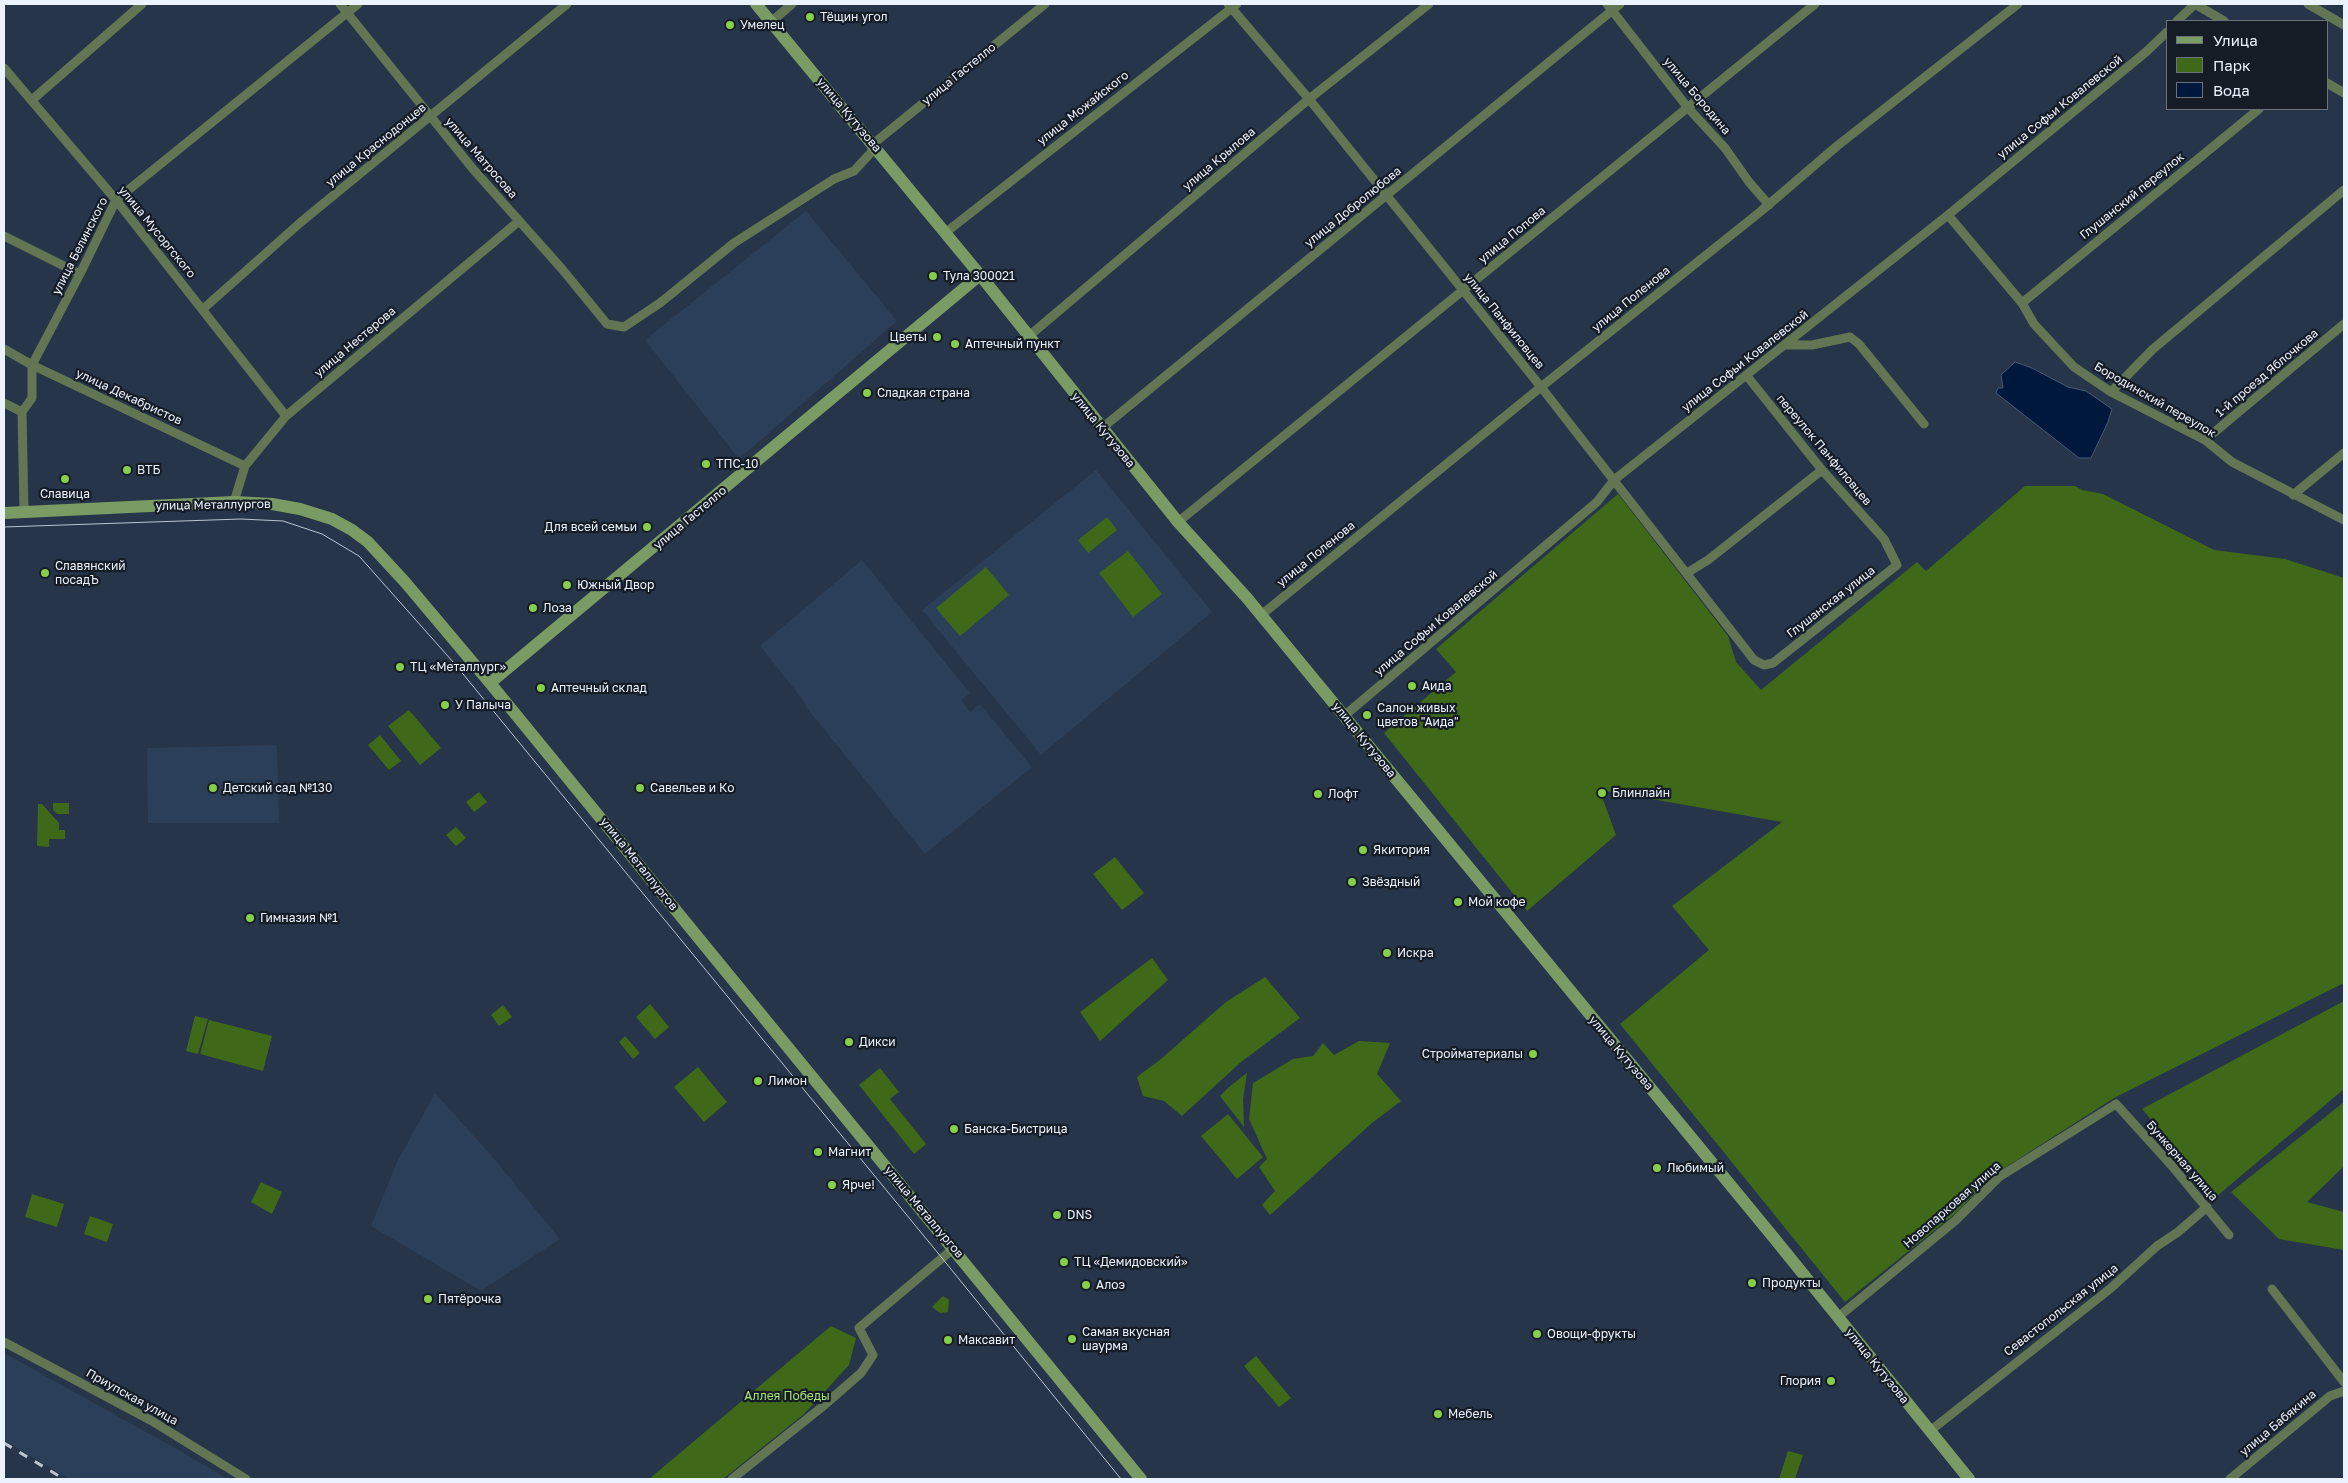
<!DOCTYPE html>
<html>
<head>
<meta charset="utf-8">
<style>
  body { margin:0 }
  #map { position:relative; width:2348px; height:1483px; overflow:hidden; background:#263549; font-family:"Golos Text",sans-serif }
  canvas { display:block }
  .frame { position:absolute; inset:0; border:5px solid #ebf3fe; pointer-events:none }
  .legend { position:absolute; left:2166px; top:20px; width:162px; height:90px; box-sizing:border-box; background:#151c26; border:1px solid #6b727c; margin:0; padding:6px 9px; list-style:none; font-size:15px; color:#ebf3fe }
  .legend li { display:flex; align-items:center; gap:10px; height:25px }
  .legend b { width:25px; border:1px solid #6b727c }
</style>
</head>
<body>
<div id="map">
<canvas width="2348" height="1483"></canvas>
<div class="frame"></div>
<ul class="legend">
<li><b style="height:6px;background:#7a9b64"></b>Улица</li>
<li><b style="height:14px;background:#3f6919"></b>Парк</li>
<li><b style="height:14px;background:#00183b"></b>Вода</li>
</ul>
</div>
<script>
const c = document.querySelector('canvas').getContext('2d');
c.lineJoin = 'round';
function fill(path, color) { c.fillStyle = color; c.fill(path, 'evenodd'); }
const shape = rows => new Path2D(rows.map(r => 'M' + r).join(''));
function strokePath(path, color, width, dash) { c.strokeStyle = color; c.lineWidth = width; c.lineCap = dash ? 'butt' : 'round'; c.setLineDash(dash || []); c.stroke(path); }
function write(font, color, halo, rows, align = 'center') {
  c.font = font + ' "Golos Text",sans-serif'; c.lineWidth = 4.5; c.setLineDash([]); c.textBaseline = 'middle'; c.strokeStyle = halo; c.fillStyle = color; for (const [text, x, y, turn = 0] of rows) {
    c.save(); c.translate(x, y); c.rotate((+turn || 0) * Math.PI / 180); c.textAlign = isNaN(turn) ? turn : align; if (halo) c.strokeText(text, 0, 0); c.fillText(text, 0, 0); c.restore();
  }
}
fill(shape([
  [806,211,897,321,739,459,645,340],
  [1096,470,1212,612,1041,755,922,610],
  [862,560,970,693,961,700,970,712,980,704,1032,767,925,854,806,707,803,700,760,646],
  [277,745,279,823,148,823,147,748],
  [435,1093,490,1154,560,1239,481,1291,371,1226,397,1162],
  [4,1353,182,1452,228,1479,69,1479,4,1440]
]), '#2c3f58');
fill(shape([
  [2025,486,2075,486,2082,490,2103,494,2214,550,2285,559,2344,578,2344,983,2114,1098,1992,1176,1955,1214,1845,1302,1620,1024,1709,950,1672,906,1782,822,1606,791,1602,797,1616,835,1527,911,1384,733,1456,672,1436,649,1618,494,1728,636,1736,662,1761,690,1917,562,1926,571],
  [1107,517,1117,530,1088,553,1078,540],
  [1128,551,1162,594,1133,617,1099,573],
  [986,567,1009,595,960,636,936,608],
  [409,710,441,748,420,765,388,726],
  [380,735,401,761,389,770,368,745],
  [479,792,487,802,474,812,466,802],
  [53,803,69,803,69,814,57,814,53,810],
  [38,804,42,804,59,823,59,830,65,830,65,839,49,839,49,847,37,846],
  [456,827,466,838,456,846,446,835],
  [1115,857,1144,893,1122,910,1093,874],
  [1152,958,1168,980,1100,1041,1080,1012],
  [1265,977,1300,1018,1241,1062,1182,1116,1164,1101,1143,1096,1137,1077,1161,1059,1226,1002],
  [2344,1001,2344,1089,2217,1196,2142,1109],
  [650,1004,669,1027,655,1039,636,1017],
  [503,1005,512,1017,499,1026,491,1015],
  [195,1016,208,1019,198,1054,186,1051],
  [209,1020,272,1036,263,1071,200,1054],
  [625,1036,640,1053,633,1059,619,1042],
  [1359,1041,1390,1043,1377,1074,1401,1101,1372,1123,1270,1215,1262,1205,1275,1191,1259,1167,1267,1159,1249,1119,1253,1083,1293,1059,1313,1056,1323,1043,1334,1055],
  [698,1067,727,1102,704,1122,674,1087],
  [880,1068,899,1092,890,1099,926,1144,914,1154,859,1085],
  [1247,1073,1243,1099,1244,1127,1220,1096,1229,1087],
  [2344,1102,2344,1166,2307,1202,2344,1212,2344,1250,2279,1239,2231,1192],
  [1228,1114,1263,1157,1237,1179,1201,1136],
  [261,1182,282,1192,272,1214,251,1202],
  [32,1194,64,1204,57,1227,25,1217],
  [90,1216,113,1224,107,1242,84,1234],
  [943,1296,949,1300,948,1312,940,1313,932,1307],
  [831,1326,856,1338,849,1365,804,1414,723,1479,649,1479],
  [1256,1356,1291,1398,1279,1407,1244,1366],
  [1788,1451,1803,1455,1795,1479,1779,1479]
]), '#3f6919');
const water = shape([
  [2015,362,2032,368,2068,387,2086,391,2112,409,2108,422,2091,458,2079,458,1996,393,1998,388,2003,388,2001,375,2015,362]
]);
fill(water, '#00183b');
strokePath(water, '#465a76', 1);
strokePath(shape([
  [340,4,473,169,562,269,607,324,624,327,660,303,734,243,834,179,854,171,876,147],
  [1228,4,1309,99,1541,387,1754,660,1764,665,1773,663,1897,565,1884,539,1822,470,1747,376],
  [1607,4,1688,108,1725,148,1749,182,1769,205],
  [2195,4,2224,21],
  [2308,4,2344,25],
  [2177,21,2195,4],
  [771,22,792,4],
  [4,68,116,200,286,416],
  [2327,83,2344,93],
  [32,100,142,4],
  [873,144,1045,4],
  [1948,215,2022,303,2034,324,2074,367,2111,392,2205,440,2232,462,2344,520],
  [945,233,1237,4],
  [4,236,80,274],
  [2022,303,2259,109],
  [203,309,301,222,567,4],
  [1029,336,1309,99,1429,4],
  [1786,345,1812,345,1850,337,1859,344,1924,424],
  [4,349,32,365,245,466],
  [2111,392,2153,349,2344,190],
  [4,403,22,412],
  [1102,428,1620,4],
  [2205,440,2344,324],
  [2293,495,2344,453],
  [234,502,245,466,286,416,519,221],
  [24,512,22,412,32,398,32,365,80,274,116,200,358,4],
  [1178,522,1815,4],
  [1687,573,1708,560,1822,470],
  [1260,616,1541,387,1760,212,1837,146,2018,4],
  [1344,716,1597,502,1614,480,1948,215,2146,52,2167,32],
  [2272,1289,2344,1382],
  [1837,1318,1956,1220,1999,1177,2116,1104,2172,1166,2229,1235],
  [4,1342,152,1421,246,1479],
  [1930,1431,2111,1288,2157,1246,2178,1232,2207,1207],
  [732,1479,822,1407,861,1373,873,1355,859,1328,954,1248],
  [2230,1479,2330,1396,2344,1391]
]), '#627654', 9);
strokePath(shape([
  [756,4,980,275,1178,522,1247,598,1774,1238,1969,1479],
  [4,513,234,502,272,504,300,509,332,519,352,530,368,542,405,582,490,683,1141,1479],
  [490,683,980,275]
]), '#7a9b64', 12);
strokePath(shape([
  [4,527,241,519,283,521,322,534,359,556,454,663,942,1258,1121,1479]
]), '#bac4d1', 1);
strokePath(shape([
  [4,1443,64,1479]
]), '#bac4d1', 3, [9, 9]);
for (const [x, y, r, color] of [
  [810,17,5,"#87cf4a"],
  [730,25,5,"#87cf4a"],
  [933,276,5,"#87cf4a"],
  [937,337,5,"#87cf4a"],
  [955,344,5,"#87cf4a"],
  [867,393,5,"#87cf4a"],
  [706,464,5,"#87cf4a"],
  [127,470,5,"#87cf4a"],
  [65,479,5,"#87cf4a"],
  [647,527,5,"#87cf4a"],
  [45,573,5,"#87cf4a"],
  [567,585,5,"#87cf4a"],
  [533,608,5,"#87cf4a"],
  [400,667,5,"#87cf4a"],
  [1412,686,5,"#87cf4a"],
  [541,688,5,"#87cf4a"],
  [445,705,5,"#87cf4a"],
  [1367,715,5,"#87cf4a"],
  [213,788,5,"#87cf4a"],
  [640,788,5,"#87cf4a"],
  [1602,793,5,"#87cf4a"],
  [1318,794,5,"#87cf4a"],
  [1363,850,5,"#87cf4a"],
  [1352,882,5,"#87cf4a"],
  [1458,902,5,"#87cf4a"],
  [250,918,5,"#87cf4a"],
  [1387,953,5,"#87cf4a"],
  [849,1042,5,"#87cf4a"],
  [1533,1054,5,"#87cf4a"],
  [758,1081,5,"#87cf4a"],
  [954,1129,5,"#87cf4a"],
  [818,1152,5,"#87cf4a"],
  [1657,1168,5,"#87cf4a"],
  [832,1185,5,"#87cf4a"],
  [1057,1215,5,"#87cf4a"],
  [1064,1262,5,"#87cf4a"],
  [1752,1283,5,"#87cf4a"],
  [1086,1285,5,"#87cf4a"],
  [428,1299,5,"#87cf4a"],
  [1537,1334,5,"#87cf4a"],
  [1072,1339,5,"#87cf4a"],
  [948,1340,5,"#87cf4a"],
  [1831,1381,5,"#87cf4a"],
  [1438,1414,5,"#87cf4a"]
]) { const dot = new Path2D(); dot.arc(x, y, r, 0, 2 * Math.PI); c.fillStyle = color; c.fill(dot); strokePath(dot, '#151c26', 2); }
write('12px', '#ebf3fe', '#151c26', [
  ["Тёщин угол",820,17],
  ["Умелец",740,25],
  ["Тула 300021",943,276],
  ["Цветы",927,337,"right"],
  ["Аптечный пункт",965,344],
  ["Сладкая страна",877,393],
  ["ТПС-10",716,464],
  ["ВТБ",137,470],
  ["Славица",65,494,"center"],
  ["Для всей семьи",637,527,"right"],
  ["Славянский",55,566],
  ["посадЪ",55,580],
  ["Южный Двор",577,585],
  ["Лоза",543,608],
  ["ТЦ «Металлург»",410,667],
  ["Аида",1422,686],
  ["Аптечный склад",551,688],
  ["У Палыча",455,705],
  ["Салон живых",1377,708],
  ["цветов \"Аида\"",1377,722],
  ["Детский сад №130",223,788],
  ["Савельев и Ко",650,788],
  ["Блинлайн",1612,793],
  ["Лофт",1328,794],
  ["Якитория",1373,850],
  ["Звёздный",1362,882],
  ["Мой кофе",1468,902],
  ["Гимназия №1",260,918],
  ["Искра",1397,953],
  ["Дикси",859,1042],
  ["Стройматериалы",1523,1054,"right"],
  ["Лимон",768,1081],
  ["Банска-Бистрица",964,1129],
  ["Магнит",828,1152],
  ["Любимый",1667,1168],
  ["Ярче!",842,1185],
  ["DNS",1067,1215],
  ["ТЦ «Демидовский»",1074,1262],
  ["Продукты",1762,1283],
  ["Алоэ",1096,1285],
  ["Пятёрочка",438,1299],
  ["Самая вкусная",1082,1332],
  ["шаурма",1082,1346],
  ["Овощи-фрукты",1547,1334],
  ["Максавит",958,1340],
  ["Глория",1821,1381,"right"],
  ["Мебель",1448,1414]
], 'left');
write('12px', '#ebf3fe', '#151c26', [
  ["улица Гастелло",959,74,-39],
  ["улица Бородина",1697,96,50],
  ["улица Софьи Ковалевской",2060,107,-39],
  ["улица Можайского",1083,108,-38],
  ["улица Кутузова",849,115,50],
  ["улица Краснодонцев",376,145,-39],
  ["улица Матросова",481,158,49],
  ["улица Крылова",1219,159,-40],
  ["Глушанский переулок",2132,196,-39],
  ["улица Добролюбова",1353,207,-39],
  ["улица Мусоргского",157,232,51],
  ["улица Попова",1512,235,-39],
  ["улица Белинского",80,246,-63],
  ["улица Поленова",1631,299,-39],
  ["улица Панфиловцев",1504,321,51],
  ["улица Нестерова",355,342,-40],
  ["улица Софьи Ковалевской",1745,361,-38],
  ["1-й проезд Яблочкова",2267,373,-40],
  ["улица Декабристов",129,397,25],
  ["Бородинский переулок",2155,400,30],
  ["улица Кутузова",1103,430,51],
  ["переулок Панфиловцев",1824,450,50],
  ["улица Металлургов",213,505,-1],
  ["улица Гастелло",690,518,-40],
  ["улица Поленова",1316,554,-39],
  ["Глушанская улица",1831,602,-38],
  ["улица Софьи Ковалевской",1436,623,-40],
  ["улица Кутузова",1364,740,51],
  ["улица Металлургов",639,864,51],
  ["улица Кутузова",1621,1053,50],
  ["Бункерная улица",2182,1161,49],
  ["Новопарковая улица",1952,1205,-41],
  ["улица Металлургов",924,1212,50],
  ["Севастопольская улица",2061,1310,-38],
  ["улица Кутузова",1877,1366,51],
  ["Приупская улица",132,1397,29],
  ["улица Бабякина",2278,1423,-40]
]);
write('12px', '#a5e475', '#151c26', [
  ["Аллея Победы",787,1396]
]);
</script>
</body>
</html>
